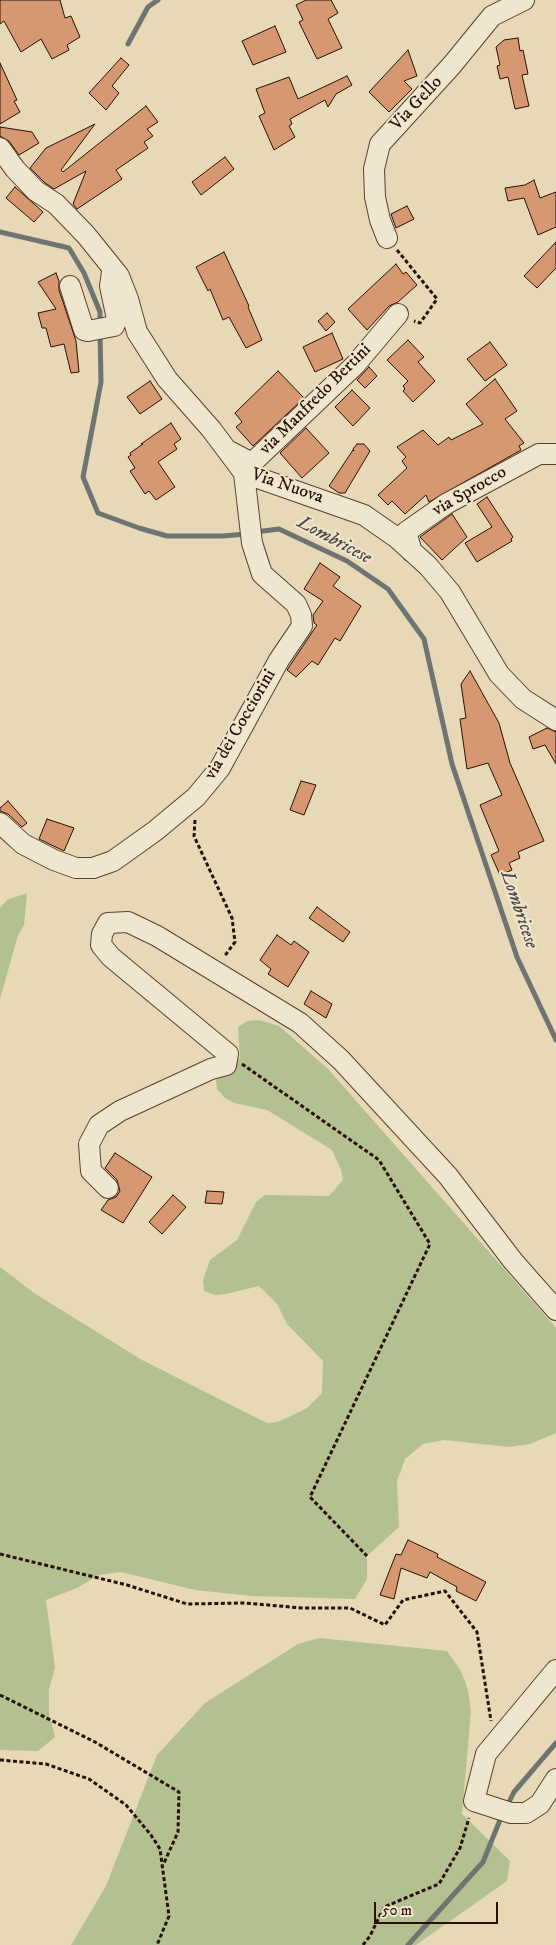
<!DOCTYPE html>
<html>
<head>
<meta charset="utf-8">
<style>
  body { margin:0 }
  #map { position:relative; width:556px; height:1945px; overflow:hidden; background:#e7d9b6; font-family:"IM FELL DW Pica",serif }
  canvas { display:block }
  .scale { position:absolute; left:374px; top:1902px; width:124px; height:22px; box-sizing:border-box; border:2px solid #2a0f06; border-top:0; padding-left:6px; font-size:15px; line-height:18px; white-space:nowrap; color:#2a0f06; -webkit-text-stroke:4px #efe6d0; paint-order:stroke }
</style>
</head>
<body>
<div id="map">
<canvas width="556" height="1945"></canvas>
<div class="scale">50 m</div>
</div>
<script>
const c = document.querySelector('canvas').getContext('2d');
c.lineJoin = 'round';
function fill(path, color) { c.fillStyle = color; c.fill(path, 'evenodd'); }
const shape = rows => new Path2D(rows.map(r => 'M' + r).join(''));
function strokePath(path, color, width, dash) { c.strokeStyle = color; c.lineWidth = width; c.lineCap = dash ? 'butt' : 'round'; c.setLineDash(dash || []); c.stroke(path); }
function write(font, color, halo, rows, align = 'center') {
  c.font = font + ' "IM FELL DW Pica",serif'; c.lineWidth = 4; c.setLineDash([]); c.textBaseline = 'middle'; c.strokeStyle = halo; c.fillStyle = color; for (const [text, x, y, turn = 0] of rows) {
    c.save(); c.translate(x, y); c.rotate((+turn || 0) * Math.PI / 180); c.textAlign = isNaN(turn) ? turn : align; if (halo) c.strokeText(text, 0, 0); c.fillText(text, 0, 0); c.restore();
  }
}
fill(shape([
  [27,893,24,925,18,935,0,999,0,908,7,900],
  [259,1020,279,1026,328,1069,556,1328,556,1433,530,1444,509,1447,444,1440,423,1444,405,1459,397,1481,399,1527,367,1556,367,1579,355,1599,252,1596,195,1590,121,1572,99,1575,77,1588,46,1600,55,1668,49,1689,49,1713,55,1737,38,1751,0,1750,0,1267,34,1293,142,1360,267,1423,278,1422,307,1408,322,1393,323,1361,287,1324,277,1304,259,1286,226,1294,215,1295,204,1291,203,1280,210,1260,237,1240,256,1202,265,1195,329,1196,343,1180,341,1170,332,1150,267,1110,234,1103,225,1098,217,1089,216,1080,240,1058,238,1027,247,1021],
  [319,1638,447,1651,461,1671,468,1690,471,1711,462,1814,510,1861,507,1881,416,1945,71,1945,106,1886,157,1755,205,1703,298,1644]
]), '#b3c090');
strokePath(shape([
  [128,44,148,7,158,0],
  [0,232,69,248,84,273,100,312,100,325],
  [100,333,101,382,83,477,98,513,139,528,167,536,223,536,246,534],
  [255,532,279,529,347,561,388,589,424,639,452,764,517,957,556,1040],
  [506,1808,514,1792,556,1743],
  [408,1945,483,1862,502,1815]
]), '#6e7471', 5);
const building = shape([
  [0,0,60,0,65,18,71,16,80,37,67,45,69,50,52,59,41,39,21,52,4,21,0,24,0,0],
  [306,0,331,0,338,13,328,19,342,48,317,59,299,22,303,20,296,5,306,0],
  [275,26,286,52,253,65,242,41,275,26],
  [518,38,520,51,523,50,528,74,522,75,529,106,515,109,508,77,500,79,497,66,500,65,496,47,504,40,518,38],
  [408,50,417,76,404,81,412,89,389,112,369,92,408,50],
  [121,58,129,65,112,86,119,93,106,110,89,93,121,58],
  [0,63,17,100,14,101,20,112,0,124,0,63],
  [347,76,352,85,336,94,328,107,325,100,290,119,292,124,289,126,295,137,274,150,259,116,265,113,256,89,289,77,298,99,347,76],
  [146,106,158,122,147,129,153,136,144,142,148,148,116,170,122,179,77,209,73,204,86,171,54,189,44,182,30,168,46,148,95,124,61,170,63,172,146,106],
  [0,127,32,132,39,143,19,155,9,141,0,136,0,127],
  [225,157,234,169,201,195,192,182,225,157],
  [534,180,540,198,556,192,556,227,538,235,524,198,508,201,505,188,525,185,534,180],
  [15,187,43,212,34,222,6,198,15,187],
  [407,206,414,219,396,228,391,214,407,206],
  [556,242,556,268,537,288,524,276,556,242],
  [224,252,249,306,248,307,262,340,246,348,229,317,223,320,210,289,208,291,196,267,224,252],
  [396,264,403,274,406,272,417,285,398,302,389,306,367,330,348,309,396,264],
  [56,273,59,281,59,290,76,341,79,372,71,373,64,344,51,347,46,328,42,328,38,313,56,309,38,282,56,273],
  [327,313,335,322,326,331,318,321,327,313],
  [332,333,343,359,315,372,303,347,332,333],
  [408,340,424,357,418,362,435,381,413,402,403,391,405,389,403,386,408,381,387,360,408,340],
  [490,342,507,365,485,381,467,359,490,342],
  [369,367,377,376,365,388,357,380,369,367],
  [278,371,304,398,253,446,236,427,242,422,235,413,278,371],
  [495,379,517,411,505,419,524,443,519,446,521,450,429,502,426,495,405,514,392,501,388,505,378,495,407,468,402,461,406,457,397,447,423,430,438,445,449,437,451,440,483,424,466,404,495,379],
  [150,381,162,399,140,414,127,397,150,381],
  [352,390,370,408,353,426,335,407,352,390],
  [171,423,181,439,174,444,177,449,158,462,175,487,156,500,149,491,145,494,130,471,135,468,128,457,131,455,130,453,143,444,141,444,171,423],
  [306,428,329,453,302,478,280,453,306,428],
  [357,444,364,444,370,451,345,493,339,493,329,486,353,450,354,451,353,449,357,444],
  [487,497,513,537,511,539,512,541,477,562,465,543,492,527,477,504,487,497],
  [452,514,467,537,442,560,420,537,452,514],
  [320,563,340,577,333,586,361,606,340,641,335,638,318,665,312,661,296,677,287,670,317,625,314,623,313,615,323,601,304,589,320,563],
  [470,671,499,723,510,763,544,841,518,852,520,858,509,863,512,870,500,875,491,855,499,851,480,805,502,795,488,763,467,769,460,719,466,718,461,684,470,671],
  [547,728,556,732,556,764,545,745,533,749,529,737,547,728],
  [301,781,316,785,304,815,290,810,301,781],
  [8,801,27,823,22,827,8,814,0,811,0,808,8,801],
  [47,819,74,828,64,851,39,839,47,819],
  [317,907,350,932,343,942,309,918,317,907],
  [277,935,291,945,294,941,309,952,288,987,268,974,271,969,260,960,277,935],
  [311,991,332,1004,326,1018,304,1004,311,991],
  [115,1153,152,1177,123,1223,101,1210,108,1200,116,1197,120,1191,117,1180,105,1168,115,1153],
  [207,1191,224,1192,222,1204,205,1203,207,1191],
  [173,1195,186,1207,162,1234,149,1222,173,1195],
  [408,1540,438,1554,437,1557,486,1582,476,1601,456,1591,457,1587,430,1572,427,1578,401,1568,394,1599,380,1595,396,1554,401,1555,408,1540]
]);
fill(building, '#d59871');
strokePath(building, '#2a0f06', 1);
const minor = shape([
  [0,148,15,169,36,191,56,204,86,235,119,276,128,299,137,332,167,379,211,429,244,473,364,515,397,538,428,566,450,592,499,674,523,699,556,720],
  [387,238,380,220,375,197,374,169,380,144,452,65,492,16,524,0],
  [70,286,84,330,88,331,114,326,117,319,110,286,112,272],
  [231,452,252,463,355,365,398,314],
  [412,552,406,532,446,504,539,454,556,454],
  [0,823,23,844,54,860,76,868,93,868,113,861,155,831,196,797,220,768,279,660,302,626,301,615,296,604,262,574,252,543,244,473],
  [108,1188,91,1171,89,1144,99,1125,120,1111,211,1069,226,1065,228,1054,111,957,101,945,102,934,108,923,128,922,157,936,300,1023,341,1060,448,1176,513,1261,556,1310],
  [556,1670,486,1754,474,1801,511,1813,526,1813,540,1804,556,1779]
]);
strokePath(minor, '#594232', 22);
strokePath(shape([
  [397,250,437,299,420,323,414,321],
  [195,820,194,836,232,918,235,942,224,957],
  [242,1064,379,1160,430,1244,310,1497,367,1556],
  [0,1554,127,1585,187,1604,245,1603,302,1608,350,1608,385,1625,403,1600,445,1591,477,1632,491,1721],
  [0,1695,95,1742,179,1792,178,1832,164,1863],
  [0,1760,46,1764,89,1779,126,1805,151,1835,160,1849,169,1916,157,1945],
  [363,1945,370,1936,384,1907,439,1884,460,1848,469,1818]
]), '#2a0f06', 3, [4, 2.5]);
strokePath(minor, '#efe6d0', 20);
write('18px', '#2a0f06', '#efe6d0', [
  ["Via Gello",417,104,-47],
  ["via Manfredo Bertini",316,400,-45],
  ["Via Nuova",287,487,19],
  ["via Sprocco",470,492,-30],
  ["via dei Cocciorini",241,725,-60]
]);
write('italic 19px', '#524a44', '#efe6d0', [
  ["Lombricese",334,541,28],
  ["Lombricese",518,910,71]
]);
</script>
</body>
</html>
